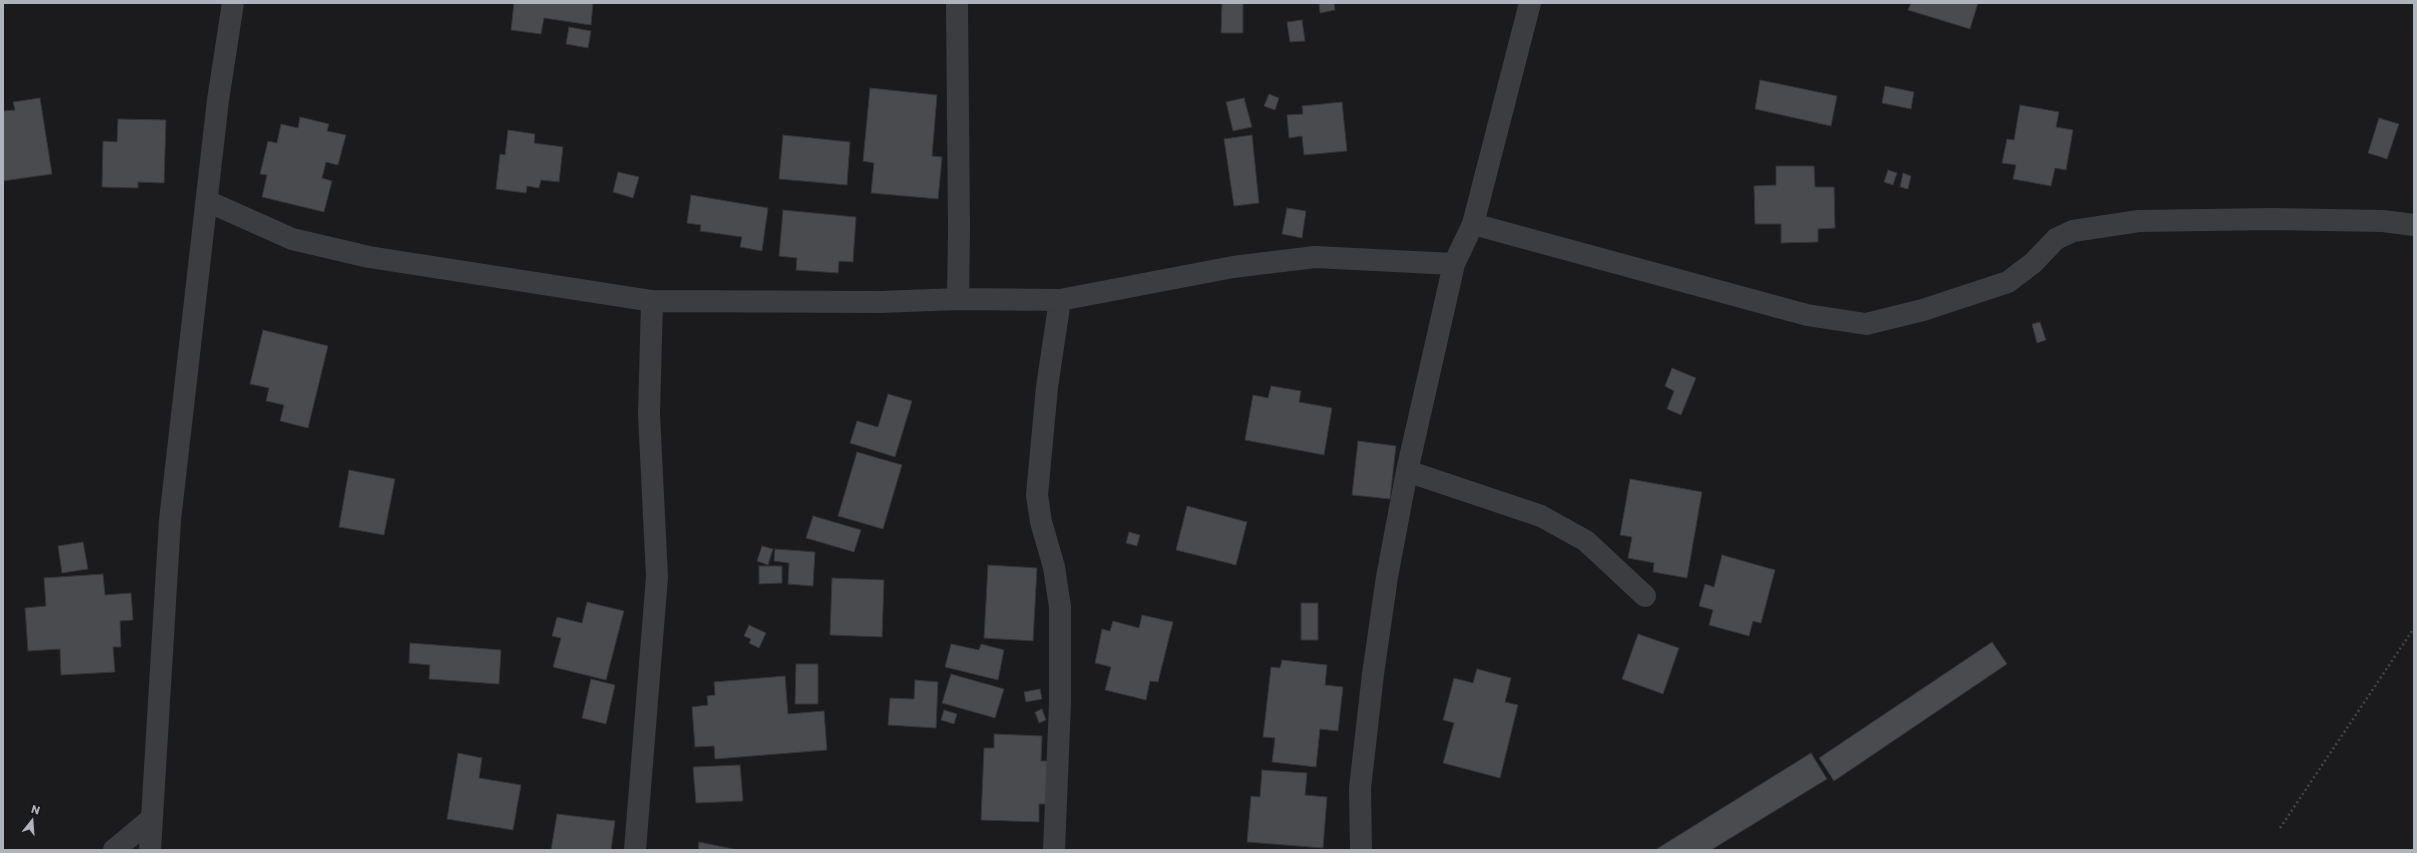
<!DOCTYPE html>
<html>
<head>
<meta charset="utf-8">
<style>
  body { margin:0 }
  #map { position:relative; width:2417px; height:853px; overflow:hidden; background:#1b1b1d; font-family:Poppins,sans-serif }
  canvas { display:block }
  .frame { position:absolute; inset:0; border:4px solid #afb3bb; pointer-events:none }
  .north { position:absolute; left:12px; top:801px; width:40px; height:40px; -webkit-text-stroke:3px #161618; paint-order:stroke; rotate:17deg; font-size:11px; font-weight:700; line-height:16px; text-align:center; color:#afb3bb }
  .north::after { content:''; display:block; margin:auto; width:14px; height:18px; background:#afb3bb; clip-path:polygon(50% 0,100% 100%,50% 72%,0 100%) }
</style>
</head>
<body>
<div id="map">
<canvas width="2417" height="853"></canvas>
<div class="frame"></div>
<div class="north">N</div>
</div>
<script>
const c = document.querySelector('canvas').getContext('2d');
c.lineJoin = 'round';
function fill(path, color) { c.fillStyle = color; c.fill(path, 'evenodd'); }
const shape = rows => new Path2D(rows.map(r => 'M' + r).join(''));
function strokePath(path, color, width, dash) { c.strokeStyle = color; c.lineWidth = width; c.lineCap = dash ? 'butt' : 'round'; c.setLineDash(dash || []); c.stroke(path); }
const building = shape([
  [514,3,593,3,591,25,544,18,541,34,511,30,514,3],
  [1222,3,1243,3,1243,33,1221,33,1222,3],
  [1319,3,1334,3,1335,10,1320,13,1319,3],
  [1911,3,1978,3,1970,29,1908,10,1911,3],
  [1302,20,1305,41,1290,42,1287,22,1302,20],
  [569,27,591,31,588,48,566,44,569,27],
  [1760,80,1837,96,1831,126,1755,109,1760,80],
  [1885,86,1914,92,1911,109,1882,103,1885,86],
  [870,88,937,95,932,156,942,157,938,199,871,193,874,163,863,161,870,88],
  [1269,94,1279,98,1275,110,1264,106,1269,94],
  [40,98,52,174,3,181,3,110,3,111,15,110,13,102,40,98],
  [1244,98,1252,127,1233,131,1226,102,1244,98],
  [1342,102,1347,151,1304,155,1302,136,1289,138,1287,115,1303,114,1302,106,1342,102],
  [2020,105,2059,112,2056,127,2073,130,2066,170,2055,168,2051,186,2013,179,2016,165,2002,163,2007,139,2014,140,2020,105],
  [300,117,329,124,327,131,346,135,338,165,326,162,322,178,332,181,324,212,262,197,267,175,260,174,268,141,277,143,281,124,298,128,300,117],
  [2379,118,2399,124,2387,159,2368,153,2379,118],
  [118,119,166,120,164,183,138,182,138,188,102,187,103,141,117,142,118,119],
  [508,130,535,134,534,143,563,147,559,182,541,180,539,188,527,186,526,193,496,189,500,154,505,155,508,130],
  [783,135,850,142,847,185,779,179,783,135],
  [1252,135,1259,203,1234,206,1224,139,1252,135],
  [1776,166,1814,166,1815,187,1834,187,1835,228,1818,229,1818,242,1781,243,1781,224,1755,224,1754,186,1776,185,1776,166],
  [1888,170,1897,173,1893,185,1884,182,1888,170],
  [618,172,639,177,633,198,613,192,618,172],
  [1903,173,1911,176,1908,189,1900,187,1903,173],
  [691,195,768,208,762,251,740,247,742,237,700,231,701,225,687,223,691,195],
  [1287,208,1306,211,1302,238,1282,234,1287,208],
  [783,210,856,217,853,262,839,261,838,273,796,270,797,258,779,256,783,210],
  [2040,322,2046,340,2037,343,2032,324,2040,322],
  [263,330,328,346,308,428,280,421,284,405,266,401,269,388,250,384,263,330],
  [1672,368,1696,378,1681,415,1667,409,1674,391,1665,386,1672,368],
  [1271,386,1301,391,1299,402,1332,408,1324,455,1245,440,1253,395,1268,398,1271,386],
  [888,394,912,401,895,457,850,443,857,421,878,427,888,394],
  [1358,441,1396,446,1390,499,1352,495,1358,441],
  [857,452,902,465,883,529,838,516,857,452],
  [349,470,395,479,384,535,339,527,349,470],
  [1630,479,1702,492,1687,578,1653,572,1654,563,1628,558,1632,537,1620,535,1630,479],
  [1187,506,1247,522,1236,565,1176,550,1187,506],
  [813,516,861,530,854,552,806,538,813,516],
  [1129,532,1140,535,1137,546,1126,543,1129,532],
  [83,542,88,569,62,573,58,546,83,542],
  [762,546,773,549,768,565,757,561,762,546],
  [775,549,815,552,813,586,788,584,789,563,774,561,775,549],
  [1722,555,1775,570,1761,623,1753,621,1749,636,1709,625,1713,610,1699,606,1705,584,1714,587,1722,555],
  [988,565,1037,568,1033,641,984,638,988,565],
  [759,566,782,566,782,583,759,584,759,566],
  [103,574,105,595,131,593,133,620,120,621,121,647,113,647,115,672,61,675,60,649,28,651,25,608,46,606,44,578,103,574],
  [832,578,884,580,882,637,830,635,832,578],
  [587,602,624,611,606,680,553,667,561,638,552,636,557,617,582,623,587,602],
  [1301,603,1318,603,1318,640,1301,640,1301,603],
  [1142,615,1173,622,1158,682,1150,681,1146,700,1105,690,1111,667,1095,663,1102,629,1110,631,1113,621,1139,628,1142,615],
  [749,625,766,633,759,648,749,643,751,639,744,636,749,625],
  [1638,634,1679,648,1663,694,1622,679,1638,634],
  [1992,642,2007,664,1834,781,1819,758,1992,642],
  [410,643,501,650,499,684,429,679,430,665,409,663,410,643],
  [951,644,979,650,981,644,1004,650,998,680,945,667,951,644],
  [1282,660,1327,665,1325,685,1343,687,1338,731,1320,729,1316,767,1272,762,1275,738,1263,737,1271,667,1280,668,1282,660],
  [796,664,818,664,818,704,795,704,796,664],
  [1477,669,1511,678,1505,702,1518,705,1500,778,1443,763,1454,723,1443,720,1454,678,1473,683,1477,669],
  [951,674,1004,689,995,718,942,703,951,674],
  [785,676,788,714,824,711,827,750,715,759,714,746,695,747,692,707,708,705,707,696,715,695,714,682,785,676],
  [591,679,615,685,606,724,582,718,591,679],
  [915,680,938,682,936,728,888,725,890,698,914,699,915,680],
  [1040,689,1042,699,1026,702,1024,692,1040,689],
  [1042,709,1046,720,1039,723,1035,712,1042,709],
  [944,710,957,714,954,724,941,720,944,710],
  [994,734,1042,736,1041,761,1049,761,1047,804,1039,804,1039,822,981,820,984,748,994,748,994,734],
  [458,753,482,758,479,778,521,785,513,830,447,819,458,753],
  [1811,753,1827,779,1711,850,1655,850,1811,753],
  [740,765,743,801,696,803,693,767,740,765],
  [1262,770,1307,773,1305,795,1327,797,1323,848,1247,842,1251,796,1260,797,1262,770],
  [557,814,615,821,611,850,551,850,557,814],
  [699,842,738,850,698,850,699,842]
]);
fill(building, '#4a4b4f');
strokePath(building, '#353538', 1);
strokePath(shape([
  [2280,828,2414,628]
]), '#424448', 2.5, [2, 3]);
strokePath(shape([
  [957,3,959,229,958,299],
  [207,201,292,239,369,257,652,301,880,302,958,299,1060,300,1233,267,1315,257,1454,264],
  [1473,224,1807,315,1866,324,1923,310,2008,282,2033,263,2056,239,2073,231,2139,221,2272,219,2383,221,2414,225],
  [1407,471,1541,516,1586,541,1645,596],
  [114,850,150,820],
  [150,850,170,520,218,100,233,3],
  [635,850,657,577,649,414,652,301],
  [1054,850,1060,703,1060,607,1054,567,1041,522,1037,495,1047,387,1060,300],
  [1361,850,1360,788,1373,674,1387,577,1407,471,1454,264,1473,224,1530,3]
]), '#3c3d41', 22);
</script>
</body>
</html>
